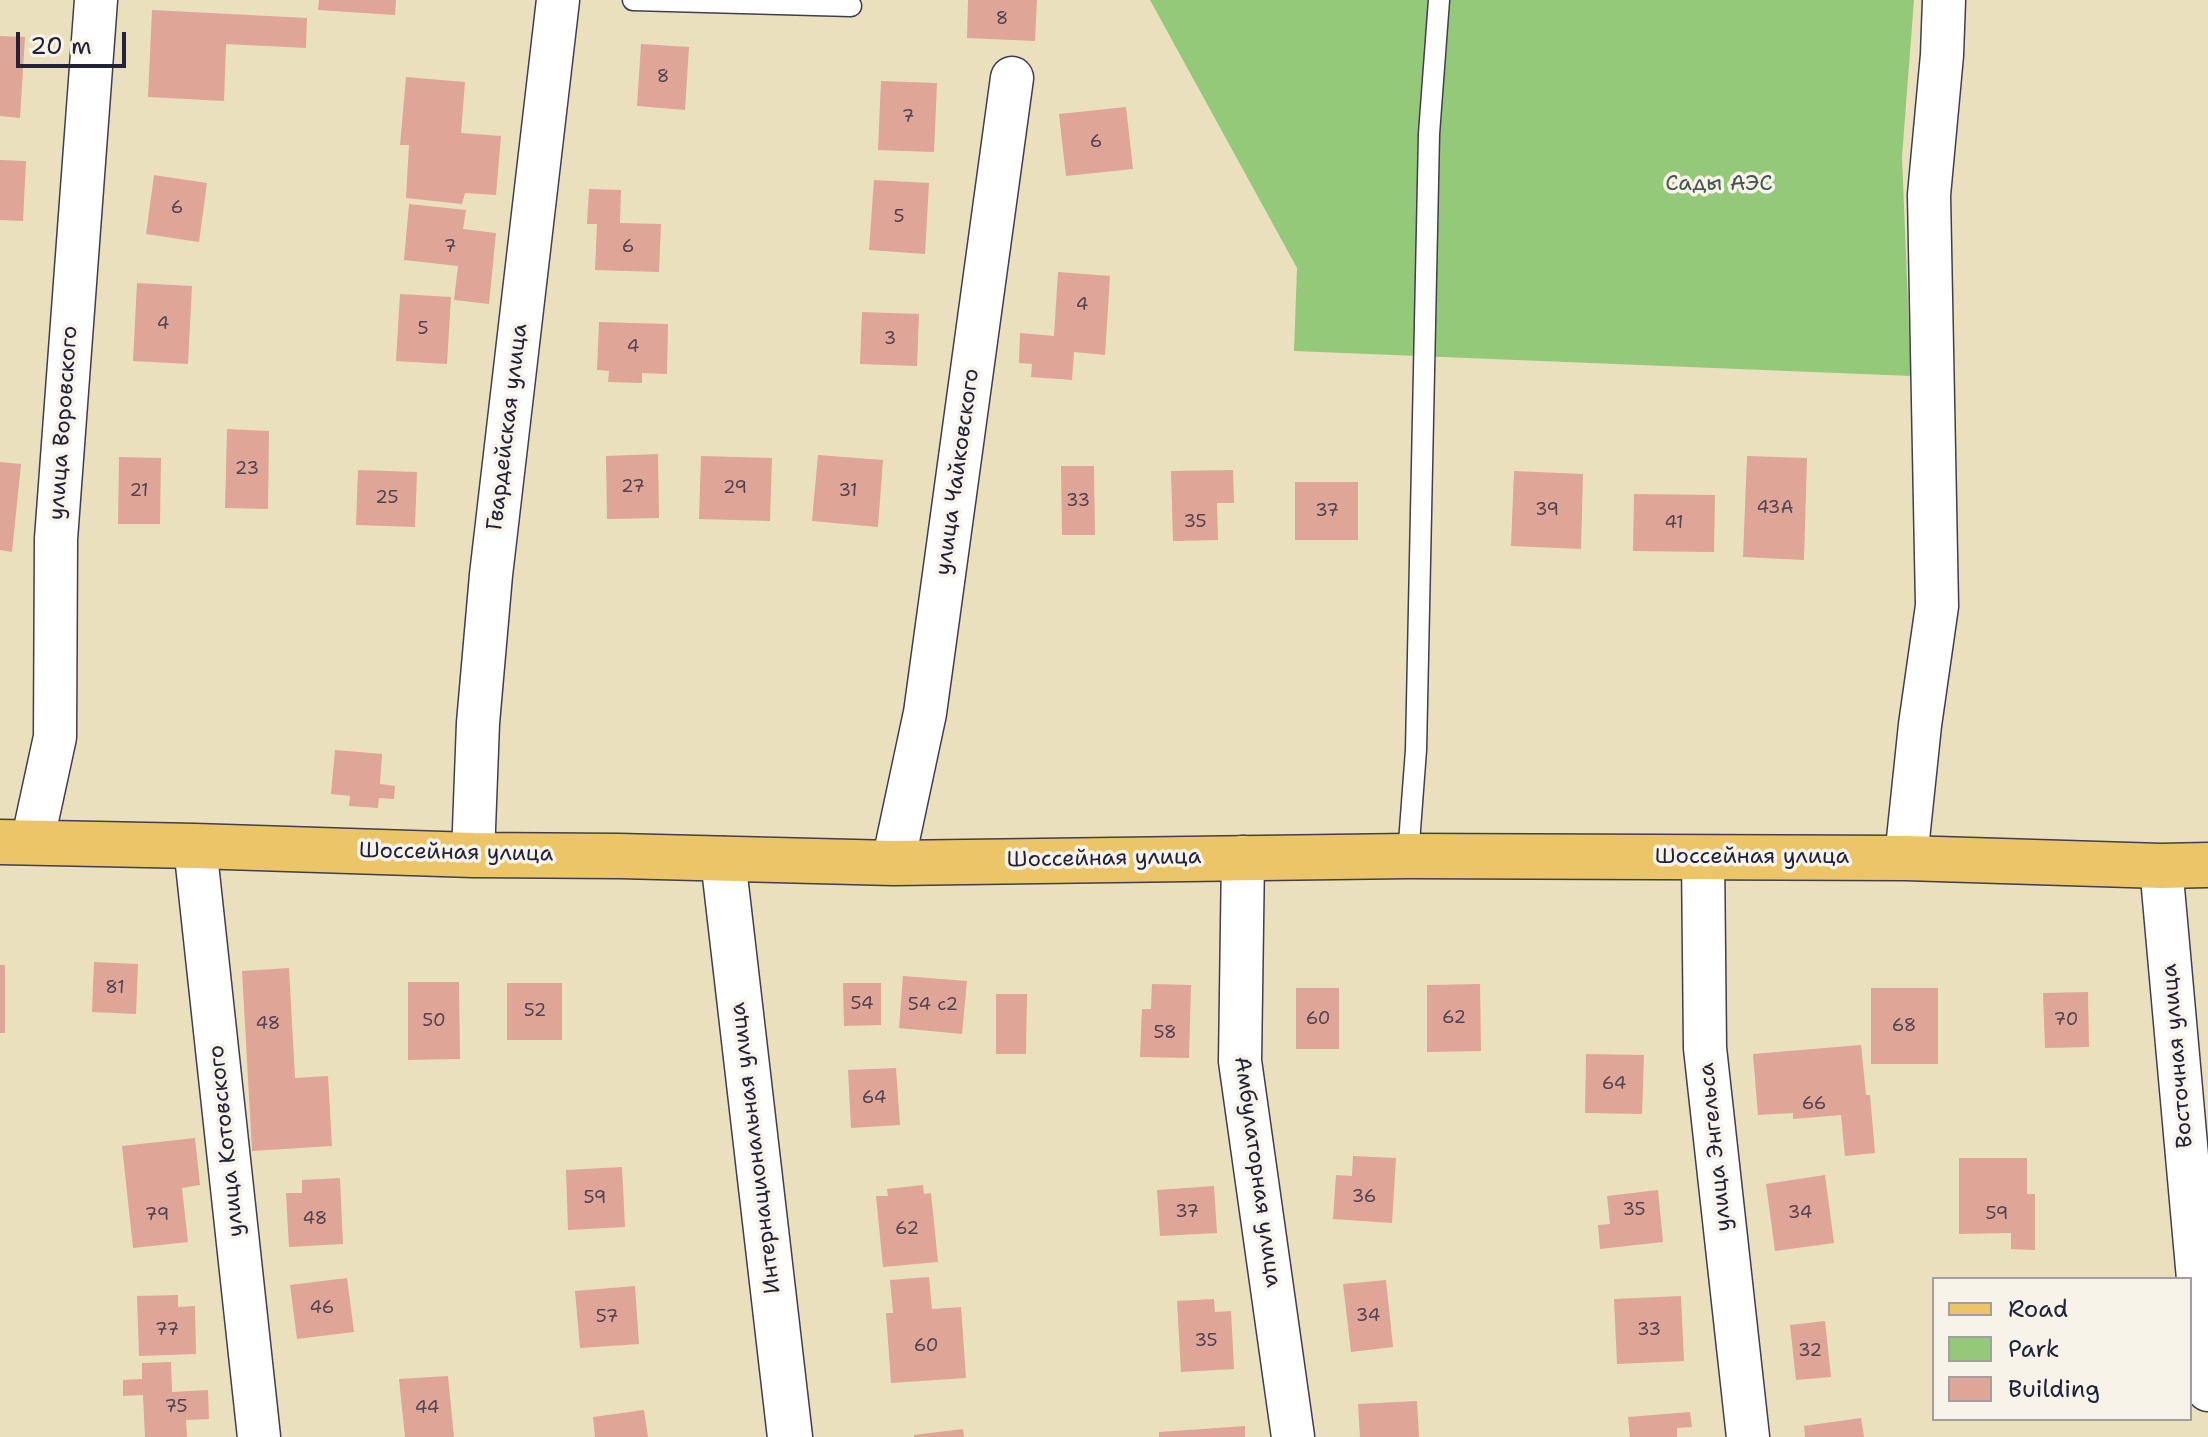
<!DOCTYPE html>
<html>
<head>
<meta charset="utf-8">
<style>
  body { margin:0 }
  #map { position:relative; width:2208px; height:1437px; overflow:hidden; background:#ebe0be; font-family:"Shantell Sans",sans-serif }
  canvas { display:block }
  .legend { position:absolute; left:1932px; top:1277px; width:260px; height:144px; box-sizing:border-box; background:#f7f3e8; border:2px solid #a29fa3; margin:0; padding:10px 14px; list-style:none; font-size:24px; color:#22223b }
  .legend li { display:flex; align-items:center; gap:16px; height:40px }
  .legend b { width:40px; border:2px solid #a29fa3 }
  .scale { position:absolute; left:16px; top:32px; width:110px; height:36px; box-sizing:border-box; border:4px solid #22223b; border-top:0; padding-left:10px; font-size:24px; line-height:28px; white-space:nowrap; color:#22223b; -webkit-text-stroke:6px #f7f3e8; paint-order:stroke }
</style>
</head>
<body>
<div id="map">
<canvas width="2208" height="1437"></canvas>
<ul class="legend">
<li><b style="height:10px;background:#edc569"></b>Road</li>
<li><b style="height:22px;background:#95c97a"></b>Park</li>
<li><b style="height:22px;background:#dfa596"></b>Building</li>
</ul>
<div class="scale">20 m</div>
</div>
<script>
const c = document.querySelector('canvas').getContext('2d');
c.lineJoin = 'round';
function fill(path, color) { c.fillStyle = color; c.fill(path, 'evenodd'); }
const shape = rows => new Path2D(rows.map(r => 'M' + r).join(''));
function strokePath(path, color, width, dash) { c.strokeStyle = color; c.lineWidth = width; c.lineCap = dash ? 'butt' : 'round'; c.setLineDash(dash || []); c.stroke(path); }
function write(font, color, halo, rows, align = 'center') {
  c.font = font + ' "Shantell Sans",sans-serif'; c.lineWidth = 7; c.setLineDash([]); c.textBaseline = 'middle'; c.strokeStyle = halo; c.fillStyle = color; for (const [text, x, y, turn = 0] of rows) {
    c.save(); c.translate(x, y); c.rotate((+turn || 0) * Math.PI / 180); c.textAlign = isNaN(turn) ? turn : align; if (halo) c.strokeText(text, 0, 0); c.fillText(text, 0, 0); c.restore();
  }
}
fill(shape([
  [1150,0,1914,0,1902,157,1911,376,1294,351,1297,268]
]), '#95c97a');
fill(shape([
  [319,0,396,0,395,15,318,10],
  [968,0,1037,0,1035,41,967,38],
  [152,10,307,18,306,48,226,44,224,101,148,97],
  [0,36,25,37,20,118,0,116],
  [641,44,689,47,685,110,637,106],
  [406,77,465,82,461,133,501,136,496,195,465,193,462,204,406,198,409,145,400,145],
  [881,81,937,83,934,152,878,150],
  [1126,107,1133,169,1066,176,1059,114],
  [0,160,26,161,23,221,0,220],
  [154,175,207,183,199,242,146,234],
  [874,180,929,183,925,254,869,250],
  [589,189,621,190,620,223,661,224,659,272,595,270,597,224,587,224],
  [409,204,466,210,463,229,496,233,489,304,454,300,458,266,404,260],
  [1058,272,1110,276,1105,355,1074,352,1072,380,1031,377,1032,364,1019,363,1020,333,1054,336],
  [137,283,192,286,188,364,133,361],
  [400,294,451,297,447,364,396,361],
  [862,312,919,314,917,366,860,364],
  [599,322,668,324,667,374,642,373,642,383,608,382,609,371,597,370],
  [227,429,269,431,268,509,225,508],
  [658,454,659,518,607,519,606,456],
  [818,455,883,460,878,527,812,521],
  [701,456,772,458,770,521,699,519],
  [1747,456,1807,458,1804,560,1743,557],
  [119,457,161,458,160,524,118,524],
  [0,462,21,464,12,552,0,550],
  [1061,466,1094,466,1095,535,1062,535],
  [358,470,417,472,415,527,356,525],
  [1233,470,1234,503,1217,503,1218,540,1173,541,1171,471],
  [1514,471,1583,474,1581,549,1511,546],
  [1295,482,1358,482,1358,540,1295,540],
  [1634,494,1715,495,1714,552,1633,551],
  [335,750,382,754,380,784,395,786,394,799,379,798,378,808,349,806,350,796,331,794],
  [94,962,138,964,136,1014,92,1012],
  [0,965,5,965,5,1033,0,1033],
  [289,968,295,1078,328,1076,332,1146,252,1151,242,971],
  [903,976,967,981,962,1034,899,1028],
  [408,982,459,982,460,1059,408,1060],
  [507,983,562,983,562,1040,507,1040],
  [843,983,881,983,881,1025,844,1026],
  [1152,984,1191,985,1189,1058,1140,1057,1142,1009,1151,1009],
  [1480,984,1481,1051,1427,1052,1427,985],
  [1296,988,1339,988,1339,1049,1296,1049],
  [1871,988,1938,988,1938,1064,1871,1064],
  [2088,992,2089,1047,2045,1048,2043,993],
  [996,994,1027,994,1026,1054,996,1054],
  [1861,1045,1866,1095,1870,1095,1875,1153,1845,1156,1841,1115,1793,1119,1793,1113,1758,1115,1753,1054],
  [1586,1054,1644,1055,1642,1114,1585,1113],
  [896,1068,900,1125,851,1128,848,1070],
  [195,1138,200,1185,182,1188,188,1242,133,1248,122,1146],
  [1353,1156,1396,1158,1392,1223,1333,1219,1336,1175,1352,1176],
  [1959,1158,2027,1158,2027,1194,2035,1194,2035,1250,2011,1249,2011,1233,1959,1234],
  [622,1167,625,1227,568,1230,566,1170],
  [1825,1175,1834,1243,1775,1251,1766,1184],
  [340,1178,343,1244,289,1247,286,1193,302,1193,302,1180],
  [923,1185,924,1194,931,1193,938,1262,883,1267,876,1196,888,1196,887,1189],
  [1214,1186,1217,1233,1160,1236,1157,1190],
  [1658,1190,1663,1242,1600,1249,1598,1225,1610,1224,1607,1196],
  [929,1277,932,1309,961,1307,966,1378,891,1383,886,1313,893,1313,890,1280],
  [347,1278,354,1332,297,1339,290,1285],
  [1386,1280,1393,1347,1351,1352,1343,1284],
  [635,1286,639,1344,580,1348,575,1291],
  [178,1295,178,1307,195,1306,196,1354,139,1356,137,1296],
  [1681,1296,1684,1361,1617,1364,1614,1299],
  [1214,1299,1215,1312,1231,1311,1234,1369,1181,1372,1177,1301],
  [1825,1321,1831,1377,1796,1380,1790,1325],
  [171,1362,172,1392,208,1390,209,1419,186,1420,187,1437,145,1437,143,1395,123,1396,123,1380,142,1379,142,1363],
  [448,1376,454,1437,405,1437,399,1379],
  [1417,1401,1419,1437,1360,1437,1358,1404],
  [644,1410,648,1437,595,1437,593,1417],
  [1690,1412,1692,1427,1677,1428,1677,1437,1630,1437,1628,1417],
  [1861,1418,1864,1437,1805,1437,1804,1426],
  [1245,1426,1245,1437,1159,1437,1159,1432],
  [963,1429,964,1437,914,1437,914,1435]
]), '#dfa596');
const service = shape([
  [633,0,851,6],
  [1408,856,1416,750,1429,134,1439,0]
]);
const minor = shape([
  [32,843,55,737,56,539,96,0],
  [195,846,259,1437],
  [473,855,478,723,491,575,558,0],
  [1243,857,1240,1061,1293,1437],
  [1703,857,1705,1048,1748,1437],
  [1906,858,1920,725,1937,606,1929,195,1942,55,1944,0],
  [893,863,925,713,1012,78],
  [2161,866,2208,1390]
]);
const tertiary = shape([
  [723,859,790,1437]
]);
const primary = shape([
  [0,842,195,846,473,855,619,856,893,863,1408,856,1906,858,2161,866,2208,865]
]);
strokePath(service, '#403e4f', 23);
strokePath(minor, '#403e4f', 45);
strokePath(tertiary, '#403e4f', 47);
strokePath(primary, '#403e4f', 47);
strokePath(service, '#fff', 20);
strokePath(minor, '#fff', 42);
strokePath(tertiary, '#fff', 44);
strokePath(primary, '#edc569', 44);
write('18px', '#514352', null, [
  ["8",1002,19],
  ["8",663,77],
  ["7",908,117],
  ["6",1096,142],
  ["6",177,208],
  ["5",899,217],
  ["7",450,247],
  ["6",628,247],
  ["4",1082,305],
  ["4",163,324],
  ["5",423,329],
  ["3",890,339],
  ["4",633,347],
  ["23",247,469],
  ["27",633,487],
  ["29",735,488],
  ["21",139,491],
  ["31",848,491],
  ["25",387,498],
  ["33",1078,501],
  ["43А",1775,508],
  ["39",1547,510],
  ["37",1327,511],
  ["35",1195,522],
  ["41",1674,523],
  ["81",115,988],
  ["54",862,1004],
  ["54 с2",933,1005],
  ["52",535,1011],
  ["62",1454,1018],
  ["60",1318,1019],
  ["70",2066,1020],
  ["50",434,1021],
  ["48",268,1024],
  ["68",1904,1026],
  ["58",1165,1033],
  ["64",1614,1084],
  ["64",874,1098],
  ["66",1814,1104],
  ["36",1364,1197],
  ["59",595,1198],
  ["35",1634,1210],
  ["37",1187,1212],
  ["34",1800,1213],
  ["59",1997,1214],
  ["79",157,1215],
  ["48",315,1219],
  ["62",907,1229],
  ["46",322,1308],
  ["34",1368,1316],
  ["57",607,1317],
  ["77",167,1330],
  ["33",1649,1330],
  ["35",1206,1341],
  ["60",926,1346],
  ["32",1810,1351],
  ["75",176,1407],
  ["44",427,1408]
]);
write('22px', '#44544e', '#f7f3e8', [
  ["Сады АЭС",1719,184]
]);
write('22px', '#22223b', '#f7f3e8', [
  ["улица Воровского",64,423,-86],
  ["Гвардейская улица",508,427,-83],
  ["улица Чайковского",958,472,-82],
  ["Шоссейная улица",456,853,1],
  ["Шоссейная улица",1752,857],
  ["Шоссейная улица",1104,859,-1],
  ["Восточная улица",2178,1056,-95],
  ["улица Котовского",227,1141,-96],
  ["улица Энгельса",1716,1147,-96],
  ["Интернациональная улица",756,1148,-97],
  ["Амбулаторная улица",1257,1172,82]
]);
</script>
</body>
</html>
